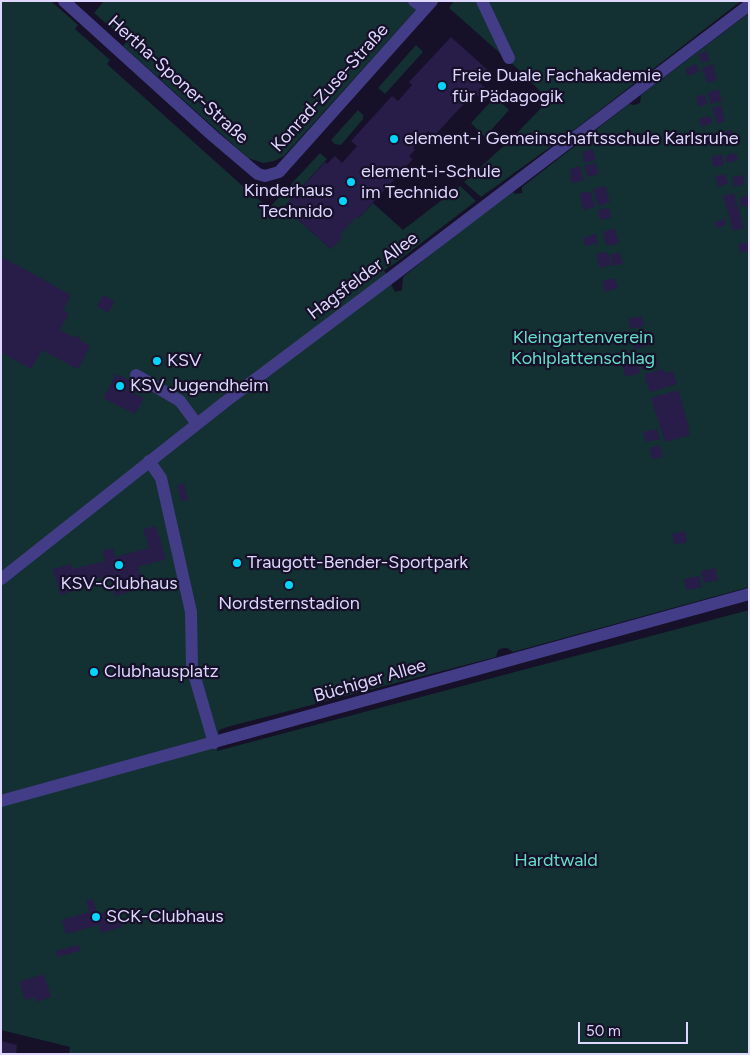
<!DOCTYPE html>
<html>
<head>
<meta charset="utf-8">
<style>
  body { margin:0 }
  #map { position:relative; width:750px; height:1055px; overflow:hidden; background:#161028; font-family:Figtree,sans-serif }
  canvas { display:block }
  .frame { position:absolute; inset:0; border:2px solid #ded7ff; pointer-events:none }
  .scale { position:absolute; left:578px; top:1022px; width:110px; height:22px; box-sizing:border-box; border:2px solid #ded7ff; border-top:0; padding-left:6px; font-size:15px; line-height:18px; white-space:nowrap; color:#ded7ff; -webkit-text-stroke:4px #161028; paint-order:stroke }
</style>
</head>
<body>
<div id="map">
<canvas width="750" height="1055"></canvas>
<div class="frame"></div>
<div class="scale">50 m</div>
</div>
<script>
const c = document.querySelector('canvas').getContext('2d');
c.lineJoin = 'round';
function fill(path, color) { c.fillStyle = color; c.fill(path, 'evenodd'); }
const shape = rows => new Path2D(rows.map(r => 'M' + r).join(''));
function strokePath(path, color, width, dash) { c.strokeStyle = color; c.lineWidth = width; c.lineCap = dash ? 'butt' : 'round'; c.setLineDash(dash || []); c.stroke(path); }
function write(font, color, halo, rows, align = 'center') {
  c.font = font + ' Figtree,sans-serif'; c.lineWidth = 4.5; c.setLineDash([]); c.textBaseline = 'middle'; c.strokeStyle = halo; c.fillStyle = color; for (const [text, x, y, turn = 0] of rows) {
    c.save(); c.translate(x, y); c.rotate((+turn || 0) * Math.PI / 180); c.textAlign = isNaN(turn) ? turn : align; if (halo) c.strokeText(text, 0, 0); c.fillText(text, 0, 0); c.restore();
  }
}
fill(shape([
  [1,1,51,1,78,25,75,29,110,60,107,64,237,181,269,208,320,153,327,159,284,207,331,249,342,237,339,233,356,215,359,218,373,203,403,230,460,186,476,201,394,264,384,270,395,292,402,290,403,277,456,234,513,192,515,194,522,193,522,187,629,104,634,105,640,103,641,95,749,13,749,587,513,652,507,648,503,648,498,650,496,657,227,727,219,730,217,751,749,610,749,1054,69,1054,70,1047,1,1030],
  [104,1,424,1,284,156,274,161,263,163,248,158,123,46,127,41,94,13],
  [454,1,741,1,578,127,481,197,464,182,507,143,549,100,519,70,449,8],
  [416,45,423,52,385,94,378,88],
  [495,97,509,110,485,137,471,123],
  [358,110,363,115,363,119,341,145,335,144,331,140]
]), '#133132');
fill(shape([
  [451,37,489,71,479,82,492,94,484,102,474,93,434,136,428,131,413,148,415,150,409,156,413,159,359,218,357,216,340,234,343,237,331,249,284,207,325,162,327,164,335,156,342,163,357,146,351,141,392,96,398,101,412,85,409,82],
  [707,51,710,60,702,63,698,54],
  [697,64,699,72,688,76,685,68],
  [713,64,717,80,707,83,702,68],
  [719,89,722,101,711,104,708,93],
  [705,94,708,104,699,107,696,97],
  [721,105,725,121,717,124,712,108],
  [710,116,713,123,701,127,699,119],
  [732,130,735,141,721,145,718,133],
  [716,133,719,141,707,144,705,136],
  [593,149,596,160,584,163,582,152],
  [736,153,738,160,727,163,725,156],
  [722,154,724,165,714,167,711,157],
  [596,163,599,174,588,177,584,166],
  [580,166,584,180,572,183,569,169],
  [725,174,728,184,718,187,715,176],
  [743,175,745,184,734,187,732,177],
  [605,186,610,202,598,206,593,189],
  [590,191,595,207,584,210,579,194],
  [734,193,744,228,733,231,723,196],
  [749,195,749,206,741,207,739,198],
  [609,208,611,218,600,220,598,210],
  [725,219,726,225,716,228,715,222],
  [615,228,619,243,606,246,603,232],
  [596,234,598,243,586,246,583,238],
  [748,242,749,251,740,253,738,244],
  [608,252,611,265,600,268,596,254],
  [620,252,623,264,613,266,610,255],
  [4,258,71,295,63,310,69,314,60,330,74,337,75,335,81,339,80,340,90,346,78,369,42,350,31,369,1,352,1,264],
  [615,278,618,288,605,292,602,281],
  [103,295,115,302,108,313,97,306],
  [642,316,644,326,631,329,628,319],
  [648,331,652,344,635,349,631,336],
  [656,357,658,366,642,370,639,361],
  [637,361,640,373,626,377,622,365],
  [663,369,664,373,673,371,677,384,650,392,644,374],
  [116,374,133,382,128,391,144,398,135,414,103,398],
  [678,390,689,428,688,428,690,435,665,442,651,398],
  [657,429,660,439,646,442,643,432],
  [660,445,663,457,652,459,649,448],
  [184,483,188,500,181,501,177,485],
  [156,526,166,559,138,567,143,588,115,596,109,575,78,585,79,589,60,595,53,569,72,564,73,569,105,561,102,551,113,548,115,557,149,548,143,529],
  [685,531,687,542,675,545,672,534],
  [715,568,718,580,704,583,701,571],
  [699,576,702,587,686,590,684,579],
  [93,899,97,914,116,909,122,927,101,933,99,925,66,934,62,920,89,912,86,900],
  [79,945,80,951,57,957,56,951],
  [44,974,51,997,36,1002,35,997,25,1000,19,982],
  [1,1041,17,1045,16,1053,1,1054]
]), '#281c49');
strokePath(shape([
  [64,1,213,136,253,170,258,174,265,176,279,172,432,1],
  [414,1,425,9],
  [482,1,509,58],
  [136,375,180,401,197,424],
  [149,461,161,478,191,612,192,667,214,743],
  [1,579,225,402,394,275,749,5],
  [1,801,749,594]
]), '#433c86', 12);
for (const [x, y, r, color] of [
  [442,86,5,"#05d4fd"],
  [394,139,5,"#05d4fd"],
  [351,182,5,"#05d4fd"],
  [343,201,5,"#05d4fd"],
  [157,361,5,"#05d4fd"],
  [120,386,5,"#05d4fd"],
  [237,563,5,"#05d4fd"],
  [119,565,5,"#05d4fd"],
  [289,585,5,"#05d4fd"],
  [94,672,5,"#05d4fd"],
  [96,917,5,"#05d4fd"]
]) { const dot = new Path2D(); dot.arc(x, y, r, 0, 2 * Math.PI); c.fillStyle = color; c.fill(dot); strokePath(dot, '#161028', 2); }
write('18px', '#ded7ff', '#161028', [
  ["Freie Duale Fachakademie",452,76],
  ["für Pädagogik",452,97],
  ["element-i Gemeinschaftsschule Karlsruhe",404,139],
  ["element-i-Schule",361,172],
  ["im Technido",361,193],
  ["Kinderhaus",333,191,"right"],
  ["Technido",333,212,"right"],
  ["KSV",167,361],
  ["KSV Jugendheim",130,386],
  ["Traugott-Bender-Sportpark",247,563],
  ["KSV-Clubhaus",119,584,"center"],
  ["Nordsternstadion",289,604,"center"],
  ["Clubhausplatz",104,672],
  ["SCK-Clubhaus",106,917]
], 'left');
write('18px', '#ded7ff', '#161028', [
  ["Hertha-Sponer-Straße",178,80,42],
  ["Konrad-Zuse-Straße",330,88,-48],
  ["Hagsfelder Allee",363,276,-37],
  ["Büchiger Allee",370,681,-16]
]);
write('18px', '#63dfc9', '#161028', [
  ["Kleingartenverein",583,338],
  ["Kohlplattenschlag",583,359],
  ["Hardtwald",556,861]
]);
</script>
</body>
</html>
